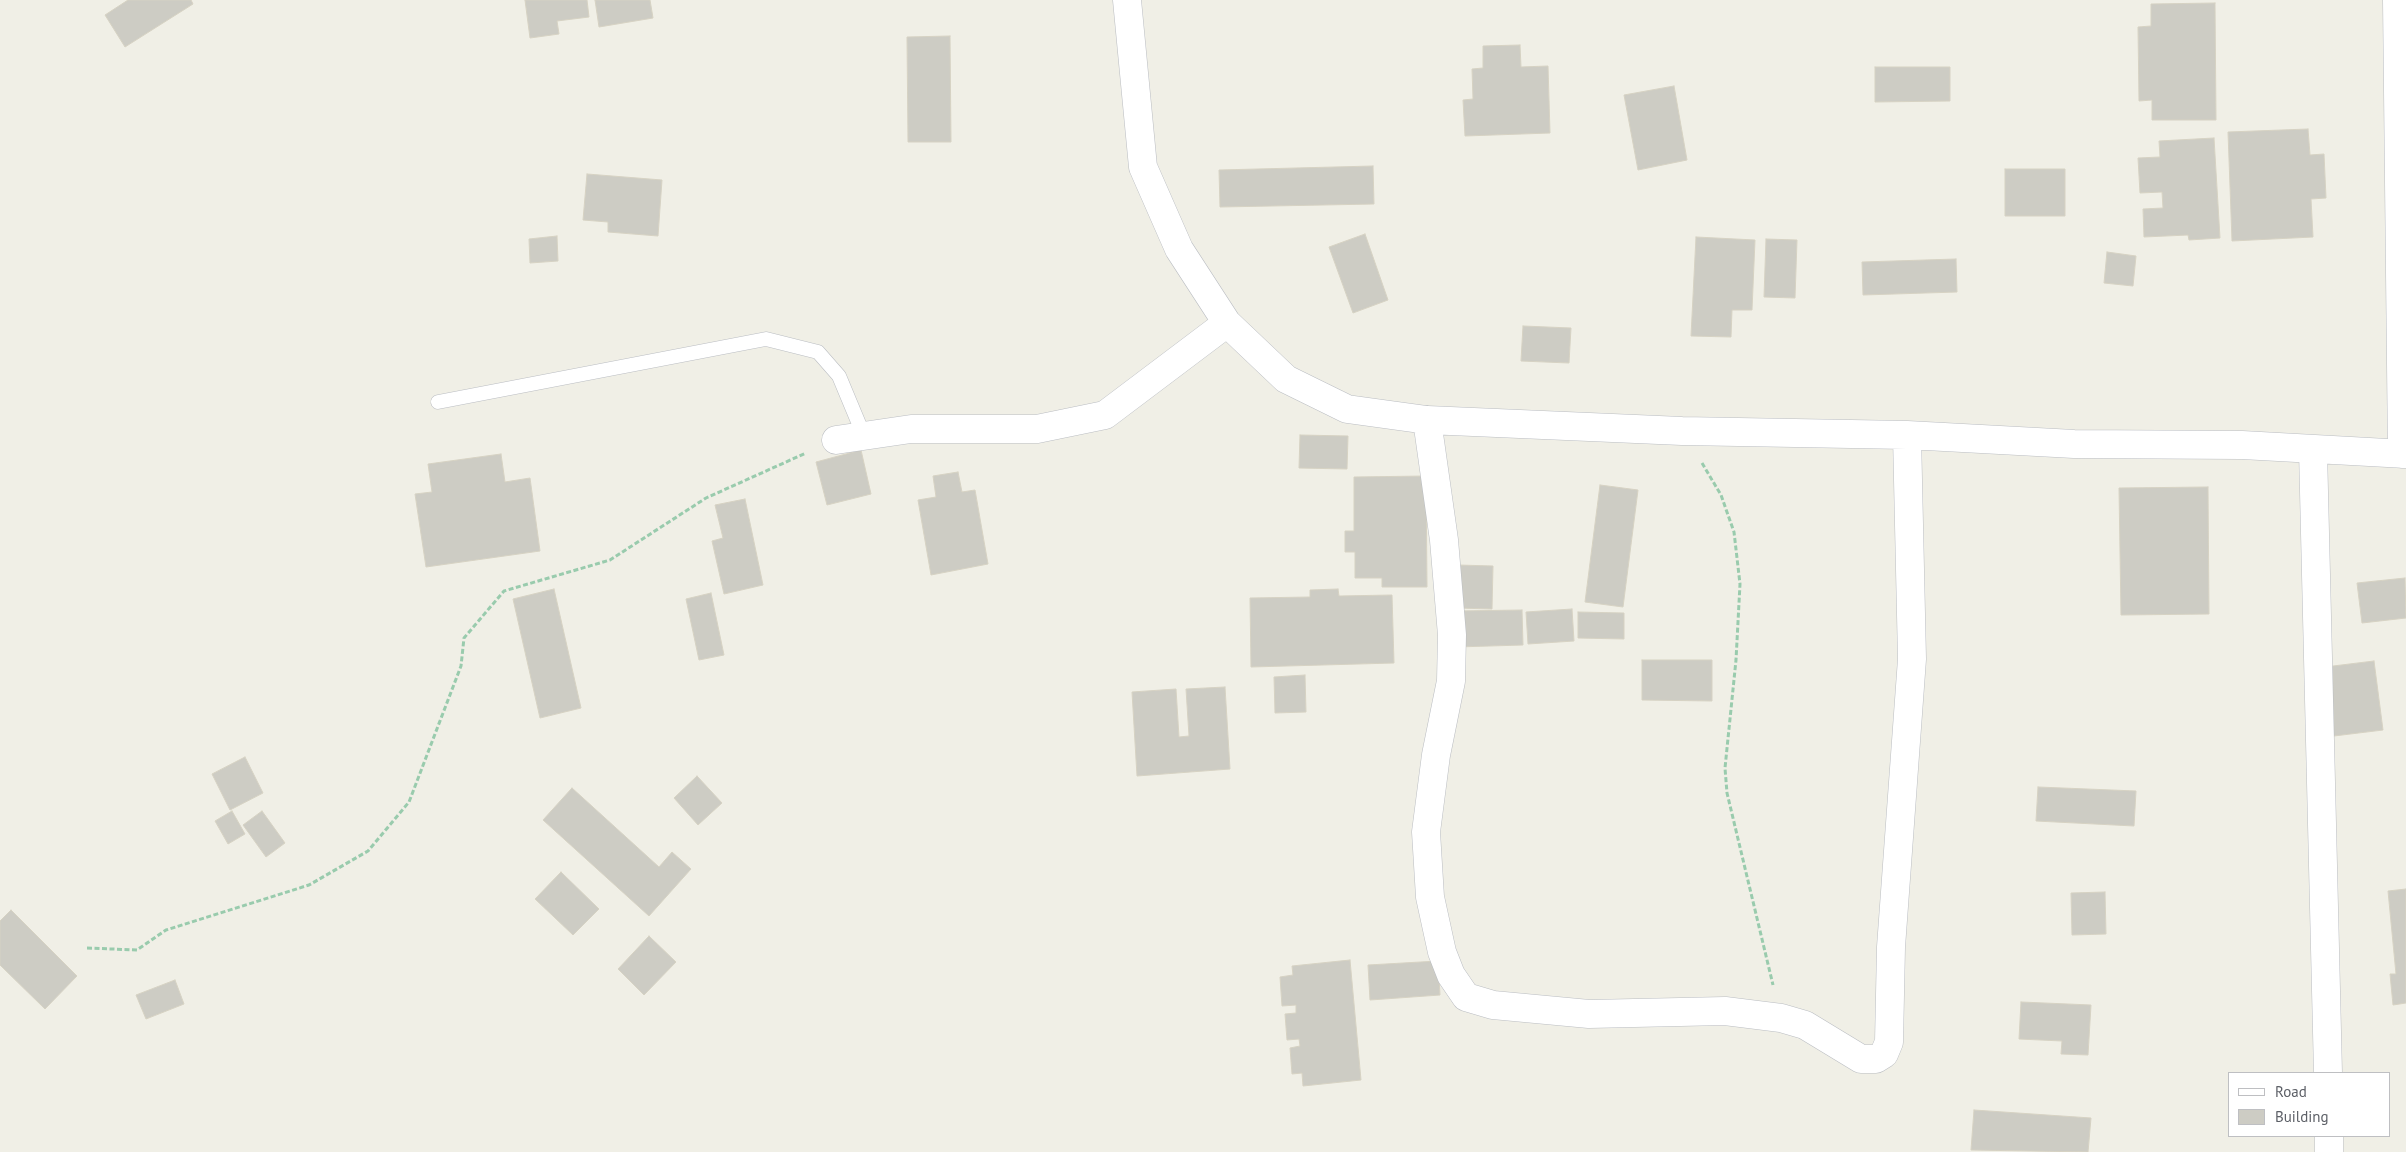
<!DOCTYPE html>
<html>
<head>
<meta charset="utf-8">
<style>
  body { margin:0 }
  #map { position:relative; width:2406px; height:1152px; overflow:hidden; background:#f0efe6; font-family:"PT Sans",sans-serif }
  canvas { display:block }
  .legend { position:absolute; left:2228px; top:1072px; width:162px; height:65px; box-sizing:border-box; background:#fff; border:1px solid #bebfc2; margin:0; padding:6px 9px; list-style:none; font-size:15px; color:#5d6067 }
  .legend li { display:flex; align-items:center; gap:10px; height:25px }
  .legend b { width:25px; border:1px solid #bebfc2 }
</style>
</head>
<body>
<div id="map">
<canvas width="2406" height="1152"></canvas>
<ul class="legend">
<li><b style="height:6px;background:#fff"></b>Road</li>
<li><b style="height:14px;background:#cdccc4"></b>Building</li>
</ul>
</div>
<script>
const c = document.querySelector('canvas').getContext('2d');
c.lineJoin = 'round';
function fill(path, color) { c.fillStyle = color; c.fill(path, 'evenodd'); }
const shape = rows => new Path2D(rows.map(r => 'M' + r).join(''));
function strokePath(path, color, width, dash) { c.strokeStyle = color; c.lineWidth = width; c.lineCap = dash ? 'butt' : 'round'; c.setLineDash(dash || []); c.stroke(path); }
const building = shape([
  [128,0,191,0,193,4,125,47,105,15,128,0],
  [525,0,587,0,589,17,557,21,559,34,530,38,525,0],
  [595,0,650,0,653,18,599,27,595,0],
  [2215,3,2216,120,2152,120,2152,100,2139,101,2138,27,2151,26,2151,4,2215,3],
  [950,36,951,142,908,142,907,37,950,36],
  [1520,45,1521,67,1548,66,1550,133,1465,136,1463,100,1473,99,1472,69,1483,68,1483,46,1520,45],
  [1875,67,1950,67,1950,101,1875,102,1875,67],
  [1674,86,1687,160,1638,170,1624,95,1674,86],
  [2308,129,2310,155,2324,154,2326,198,2311,199,2313,237,2232,241,2228,132,2308,129],
  [2214,138,2220,238,2189,240,2188,235,2144,237,2143,209,2163,208,2162,192,2140,193,2138,158,2160,157,2159,141,2214,138],
  [1373,166,1374,204,1220,207,1219,170,1373,166],
  [2005,169,2065,169,2065,216,2005,216,2005,169],
  [587,174,662,180,658,236,608,232,608,222,583,220,587,174],
  [1365,234,1388,300,1353,313,1329,247,1365,234],
  [557,236,558,261,530,263,529,239,557,236],
  [1696,237,1755,240,1752,310,1732,310,1731,337,1691,336,1696,237],
  [1766,239,1797,240,1795,298,1764,297,1766,239],
  [2107,252,2136,256,2133,286,2104,283,2107,252],
  [1956,259,1957,292,1863,295,1862,262,1956,259],
  [1523,326,1571,328,1569,363,1521,361,1523,326],
  [1300,435,1348,436,1347,469,1299,468,1300,435],
  [861,450,871,494,827,505,816,462,861,450],
  [501,454,505,482,530,478,540,551,426,567,415,494,432,492,428,464,501,454],
  [958,472,962,492,975,490,988,564,931,575,918,500,936,497,933,476,958,472],
  [1426,476,1427,587,1382,587,1382,578,1355,578,1355,552,1345,552,1345,531,1354,531,1354,477,1426,476],
  [1600,485,1638,490,1623,607,1585,602,1600,485],
  [2208,487,2209,614,2121,615,2119,488,2208,487],
  [745,499,763,585,724,594,712,541,723,538,715,505,745,499],
  [1458,565,1493,566,1492,609,1457,608,1458,565],
  [2405,578,2406,618,2362,623,2357,583,2405,578],
  [554,589,581,708,540,718,513,599,554,589],
  [1338,589,1339,596,1392,595,1394,663,1251,667,1250,598,1310,597,1310,590,1338,589],
  [711,593,724,655,699,660,686,599,711,593],
  [1572,609,1574,641,1528,644,1526,612,1572,609],
  [1522,610,1523,645,1456,647,1456,611,1522,610],
  [1578,612,1624,613,1624,639,1578,638,1578,612],
  [1642,660,1712,660,1712,701,1642,700,1642,660],
  [2374,661,2383,730,2334,736,2325,667,2374,661],
  [1305,675,1306,712,1275,713,1274,677,1305,675],
  [1225,687,1230,769,1137,776,1132,692,1176,689,1179,737,1189,736,1186,689,1225,687],
  [245,757,263,793,230,810,212,774,245,757],
  [697,776,722,803,698,825,674,798,697,776],
  [2038,787,2136,791,2134,826,2036,821,2038,787],
  [572,788,659,867,672,852,691,869,649,916,543,820,572,788],
  [232,811,245,834,228,844,215,821,232,811],
  [262,811,285,843,266,857,243,825,262,811],
  [561,872,599,909,573,935,535,899,561,872],
  [2406,889,2406,1003,2393,1005,2390,974,2396,974,2388,891,2406,889],
  [2105,892,2106,934,2072,935,2071,893,2105,892],
  [11,910,77,976,45,1009,0,965,0,921,11,910],
  [649,936,676,962,644,995,618,969,649,936],
  [1350,960,1361,1080,1303,1086,1302,1073,1292,1074,1290,1048,1300,1046,1299,1039,1287,1040,1285,1014,1296,1013,1296,1005,1282,1006,1280,977,1293,975,1292,966,1350,960],
  [1438,961,1440,995,1370,1000,1368,965,1438,961],
  [175,980,184,1004,146,1019,136,995,175,980],
  [2021,1002,2091,1005,2088,1055,2061,1054,2062,1041,2019,1039,2021,1002],
  [1974,1110,2091,1118,2088,1152,1971,1150,1974,1110]
]);
fill(building, '#cdccc4');
strokePath(building, '#d6d2c3', 1);
const service = shape([
  [438,402,766,339,818,352,839,376,864,436]
]);
const minor = shape([
  [1127,0,1143,167,1179,249,1227,323,1286,379,1347,409,1427,420,1682,431,1907,435,2074,444,2242,445,2406,454],
  [2397,0,2402,454],
  [1427,420,1444,540,1452,635,1451,681,1436,755,1426,832,1430,897,1442,952,1451,975,1466,997,1493,1005,1589,1014,1725,1011,1781,1018,1805,1025,1861,1059,1876,1059,1884,1054,1889,1042,1891,947,1912,659,1907,435],
  [836,440,911,429,1037,429,1105,415,1227,323],
  [2313,450,2328,1073],
  [2329,1152,2329,1136]
]);
strokePath(service, '#babdc2', 15);
strokePath(minor, '#babdc2', 29);
strokePath(shape([
  [1702,463,1721,495,1734,532,1740,584,1736,660,1725,768,1727,793,1773,985],
  [87,948,137,950,166,930,309,885,368,851,409,802,461,666,464,638,504,591,610,560,706,498,806,453]
]), '#99cbad', 3, [5, 2.5]);
strokePath(service, '#fff', 14);
strokePath(minor, '#fff', 28);
</script>
</body>
</html>
